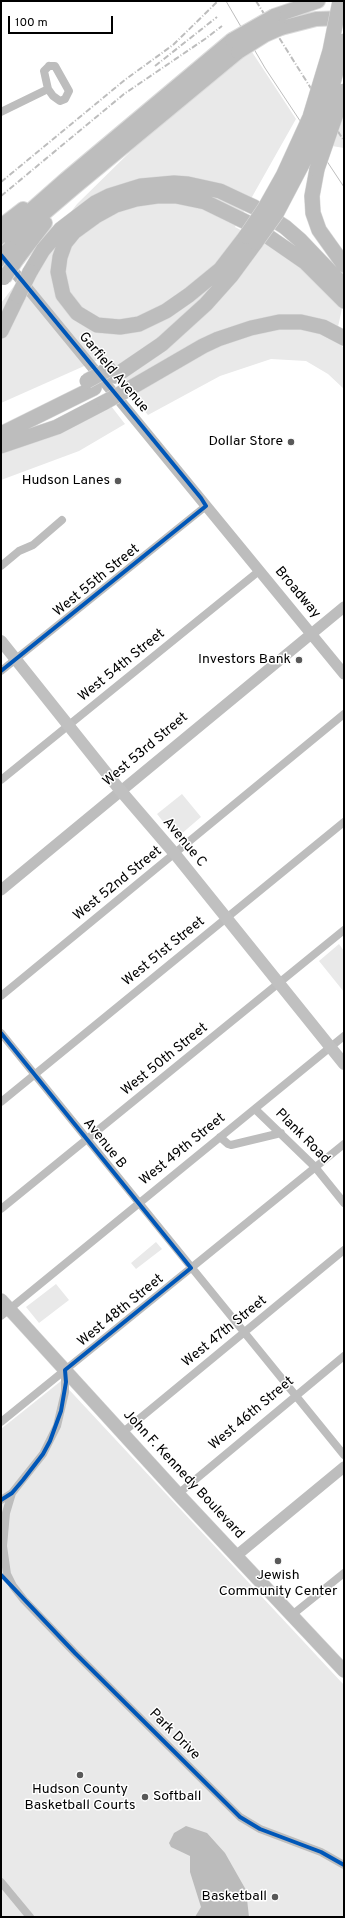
<!DOCTYPE html>
<html>
<head>
<meta charset="utf-8">
<style>
  body { margin:0 }
  #map { position:relative; width:345px; height:1918px; overflow:hidden; background:#fff; font-family:Overpass,sans-serif }
  canvas { display:block }
  .frame { position:absolute; inset:0; border:2px solid #000; pointer-events:none }
  .scale { position:absolute; left:8px; top:16px; width:105px; height:18px; box-sizing:border-box; border:2px solid #000; border-top:0; padding-left:5px; font-size:12px; line-height:14px; white-space:nowrap; color:#000; -webkit-text-stroke:3px #fff; paint-order:stroke }
</style>
</head>
<body>
<div id="map">
<canvas width="345" height="1918"></canvas>
<div class="frame"></div>
<div class="scale">100 m</div>
</div>
<script>
const c = document.querySelector('canvas').getContext('2d');
c.lineJoin = 'round';
function fill(path, color) { c.fillStyle = color; c.fill(path, 'evenodd'); }
const shape = rows => new Path2D(rows.map(r => 'M' + r).join(''));
function strokePath(path, color, width, dash) { c.strokeStyle = color; c.lineWidth = width; c.lineCap = dash ? 'butt' : 'round'; c.setLineDash(dash || []); c.stroke(path); }
function write(font, color, halo, rows, align = 'center') {
  c.font = font + ' Overpass,sans-serif'; c.lineWidth = 3; c.setLineDash([]); c.textBaseline = 'middle'; c.strokeStyle = halo; c.fillStyle = color; for (const [text, x, y, turn = 0] of rows) {
    c.save(); c.translate(x, y); c.rotate((+turn || 0) * Math.PI / 180); c.textAlign = isNaN(turn) ? turn : align; if (halo) c.strokeText(text, 0, 0); c.fillText(text, 0, 0); c.restore();
  }
}
fill(shape([
  [252,52,296,119,235,227,272,247,305,270,343,304,336,336,344,349,344,389,328,374,306,361,271,359,220,376,148,415,100,359,1,403,1,303,77,204,194,89],
  [344,112,344,148,326,145],
  [111,406,125,424,79,451,1,480,1,454,70,428],
  [182,794,201,817,180,835,173,834,157,814],
  [339,944,344,951,344,992,319,961],
  [156,1242,162,1249,136,1269,131,1263],
  [56,1284,69,1300,39,1323,26,1307],
  [61,1381,344,1685,344,1917,1,1917,1,1429]
]), '#e9e9e9');
fill(shape([
  [186,1826,207,1833,225,1853,246,1890,249,1917,195,1917,201,1907,190,1872,190,1856,171,1847,169,1843,174,1833]
]), '#bbb');
const primary = shape([
  [1,1300,178,1494,344,1671]
]);
const trunk = shape([
  [274,16,318,1],
  [281,28,316,19,344,18],
  [1,226,23,209],
  [1,242,32,209,66,179,232,40],
  [10,248,34,222,75,187,238,52],
  [18,258,45,223]
]);
const motorway = shape([
  [317,169,312,196,313,213,319,230,344,265],
  [222,268,189,295,166,311,139,324,120,327,97,325,77,313,63,295,58,272,60,257,65,243,74,232,96,216,116,205,136,199,157,196,176,196,205,202,250,224,305,262,344,301],
  [30,272,43,250,61,229,95,203,109,196,141,186,174,183,188,184,220,191,254,207,285,227,300,240,344,286],
  [216,275,246,236],
  [1,331,18,296],
  [115,376,162,344,206,304,231,276,256,242],
  [127,390,203,346,218,339,251,328,279,322,301,322,323,327,344,338],
  [1,434,94,388],
  [1,446,57,427,105,402]
]);
strokePath(primary, '#dbdbdb', 14);
strokePath(trunk, '#dbdbdb', 16);
strokePath(motorway, '#dbdbdb', 16);
strokePath(shape([
  [49,66,55,66,69,91,65,99,60,101,53,96,48,89,44,71,49,66],
  [1,112,48,89],
  [1,566,19,551,33,545,62,520],
  [1,671,206,506],
  [1,780,259,571],
  [1,996,344,714],
  [1,1033,344,1455],
  [1,1102,344,822],
  [255,1109,315,1167,344,1203],
  [220,1137,228,1144,231,1145,281,1133],
  [1,1209,344,930],
  [1,1316,344,1036],
  [65,1371,65,1392,57,1426,43,1454,12,1493,6,1513,3,1546,7,1574,13,1586,24,1600,75,1653,240,1817,260,1829,321,1852,344,1865],
  [1,1422,344,1144],
  [122,1433,344,1250],
  [178,1494,344,1356],
  [1,1500,12,1493],
  [292,1615,344,1573],
  [1,1882,30,1917]
]), '#bdbdbd', 8);
strokePath(shape([
  [6,262,344,674],
  [1,890,344,607],
  [236,1556,344,1467]
]), '#bdbdbd', 11);
strokePath(shape([
  [1,641,120,790,175,854,344,1064]
]), '#c0c0c0', 12);
strokePath(primary, '#bdbdbd', 13);
strokePath(trunk, '#bdbdbd', 14);
strokePath(motorway, '#bdbdbd', 15);
strokePath(shape([
  [226,1,265,68,344,187]
]), '#bdbdbd', 1);
strokePath(shape([
  [256,1,344,141],
  [155,66,217,17],
  [1,182,126,79,173,45,218,1],
  [1,196,124,94,205,39,222,26]
]), '#bdbdbd', 2, [6, 2, 1, 2]);
const trunkBridge = shape([
  [232,40,274,16],
  [238,52,265,35,281,28],
  [1,257,10,248],
  [4,278,18,258]
]);
const motorwayBridge = shape([
  [317,169,344,91],
  [246,236,265,208,283,176,310,117,330,51,340,1],
  [256,242,276,214,308,153,332,87,344,41],
  [18,296,30,272],
  [87,381,109,369],
  [105,402,127,390]
]);
strokePath(trunkBridge, '#dbdbdb', 16, []);
strokePath(motorwayBridge, '#dbdbdb', 16, []);
strokePath(trunkBridge, '#bdbdbd', 14);
strokePath(motorwayBridge, '#bdbdbd', 15);
strokePath(shape([
  [1,255,142,426,201,498,206,506,1,671],
  [1,1033,191,1268,65,1370,66,1382,61,1411,50,1441,43,1454,23,1480,12,1493,1,1500],
  [1,1575,75,1653,240,1817,260,1829,321,1852,344,1865]
]), '#0057b8', 4);
for (const [x, y, r, color] of [
  [291,442,4,"#595959"],
  [118,481,4,"#595959"],
  [299,660,4,"#595959"],
  [278,1561,4,"#595959"],
  [80,1775,4,"#595959"],
  [145,1797,4,"#595959"],
  [275,1897,4,"#595959"]
]) { const dot = new Path2D(); dot.arc(x, y, r, 0, 2 * Math.PI); c.fillStyle = color; c.fill(dot); strokePath(dot, '#fff', 1.5); }
write('14px', '#000', '#fff', [
  ["Garfield Avenue",113,373,50],
  ["West 55th Street",97,581,-39],
  ["Broadway",297,593,50],
  ["West 54th Street",122,666,-39],
  ["West 53rd Street",146,750,-40],
  ["Avenue C",184,843,50],
  ["West 52nd Street",118,884,-39],
  ["West 51st Street",164,952,-39],
  ["West 50th Street",165,1060,-39],
  ["Plank Road",302,1137,45],
  ["Avenue B",104,1144,51],
  ["West 49th Street",183,1150,-39],
  ["West 48th Street",121,1311,-39],
  ["West 47th Street",225,1332,-39],
  ["West 46th Street",252,1414,-40],
  ["John F. Kennedy Boulevard",183,1475,47],
  ["Park Drive",174,1735,45]
]);
write('14px', '#000', '#fff', [
  ["Dollar Store",283,442],
  ["Hudson Lanes",110,481],
  ["Investors Bank",291,660],
  ["Jewish",278,1576,"center"],
  ["Community Center",278,1592,"center"],
  ["Hudson County",80,1790,"center"],
  ["Basketball Courts",80,1806,"center"],
  ["Softball",153,1797,"left"],
  ["Basketball",267,1897]
], 'right');
</script>
</body>
</html>
